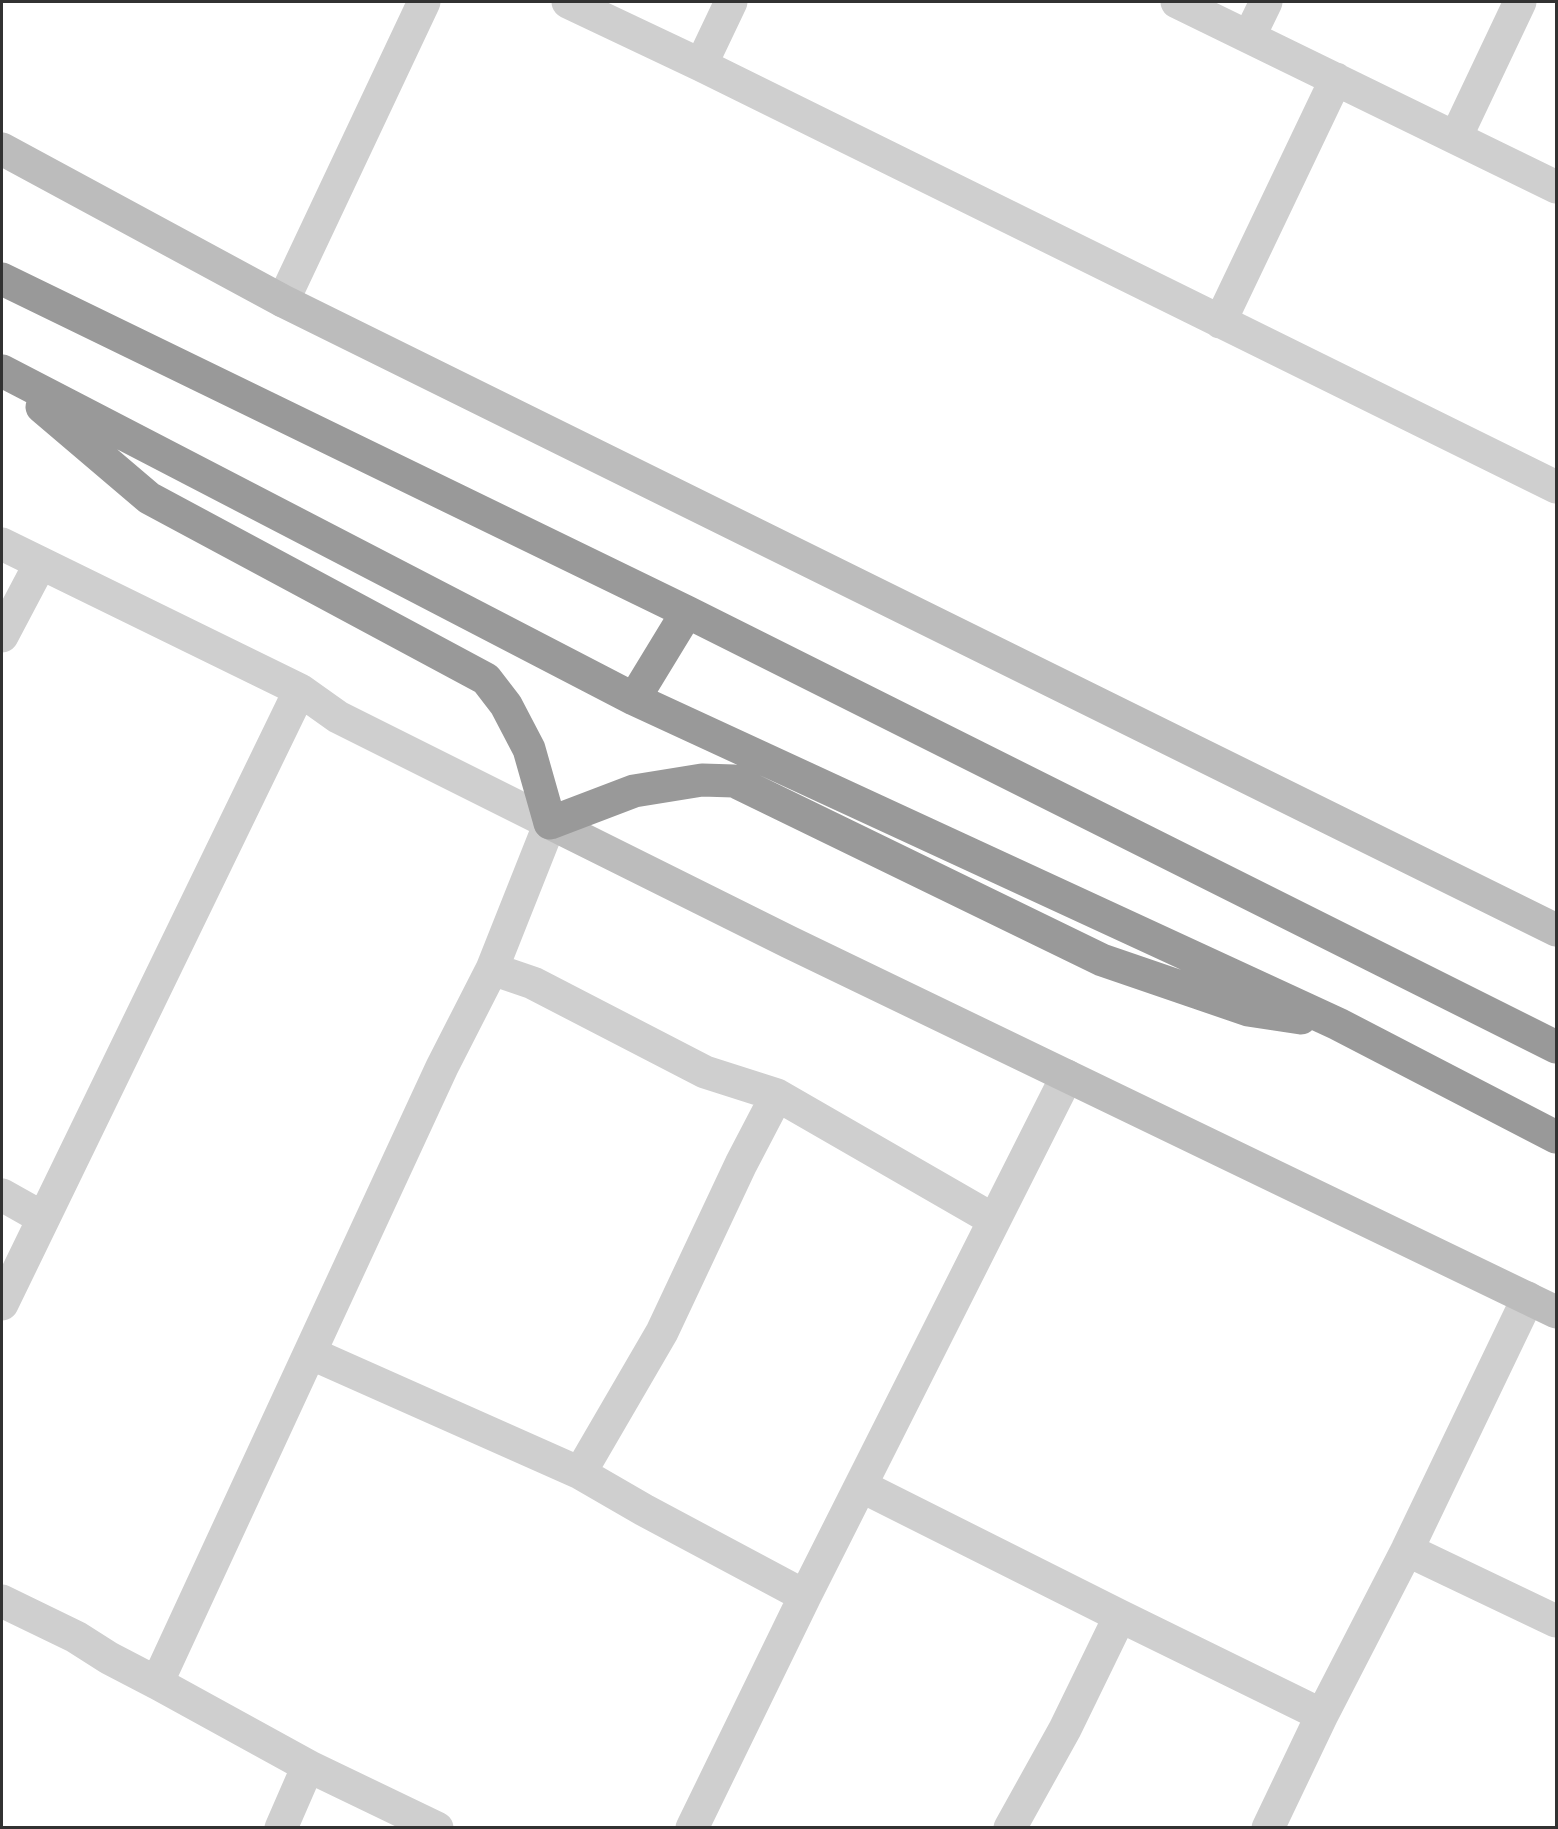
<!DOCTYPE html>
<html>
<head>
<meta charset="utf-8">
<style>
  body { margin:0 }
  #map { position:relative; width:1558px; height:1829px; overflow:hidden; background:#fff; font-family:Quicksand,sans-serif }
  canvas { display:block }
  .frame { position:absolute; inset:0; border:3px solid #323232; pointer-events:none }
</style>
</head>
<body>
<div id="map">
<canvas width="1558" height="1829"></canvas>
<div class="frame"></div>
</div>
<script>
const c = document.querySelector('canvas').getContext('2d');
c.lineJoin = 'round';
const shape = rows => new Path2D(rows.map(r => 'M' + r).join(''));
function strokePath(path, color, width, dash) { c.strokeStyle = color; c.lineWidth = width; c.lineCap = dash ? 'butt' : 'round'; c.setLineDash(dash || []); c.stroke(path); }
strokePath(shape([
  [568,2,701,65,1556,487],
  [1177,2,1556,187],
  [1249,37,1266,2],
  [701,65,731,2],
  [1456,137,1520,2],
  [283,301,424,2],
  [1220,322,1336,79],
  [2,544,300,690,338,717,550,823,492,969,442,1067,157,1683,308,1766,437,1828],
  [2,636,40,564],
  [492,969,533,983,705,1072,777,1095,741,1164,662,1332,580,1473,644,1510,805,1596],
  [777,1095,994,1220],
  [2,1195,43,1218],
  [2,1304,300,690],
  [310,1353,580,1473],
  [861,1486,1120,1616,1322,1715],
  [1407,1550,1556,1621],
  [2,1601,76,1637,109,1658,157,1683],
  [281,1828,308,1766],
  [692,1828,805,1596,1067,1076],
  [1010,1828,1065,1729,1120,1616],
  [1268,1828,1322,1715,1407,1550,1528,1298]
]), '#cfcfcf', 33);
strokePath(shape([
  [2,149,283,301,1556,930],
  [550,823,789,942,1556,1312]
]), '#bcbcbc', 33);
strokePath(shape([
  [2,279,687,612,1556,1047],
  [2,371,634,699,1338,1024,1556,1137],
  [42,407,149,498,486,679,506,705,529,749,550,823,634,791,702,780,734,781,1102,960,1248,1010,1301,1018],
  [634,699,687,612]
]), '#999', 33);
</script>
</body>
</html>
